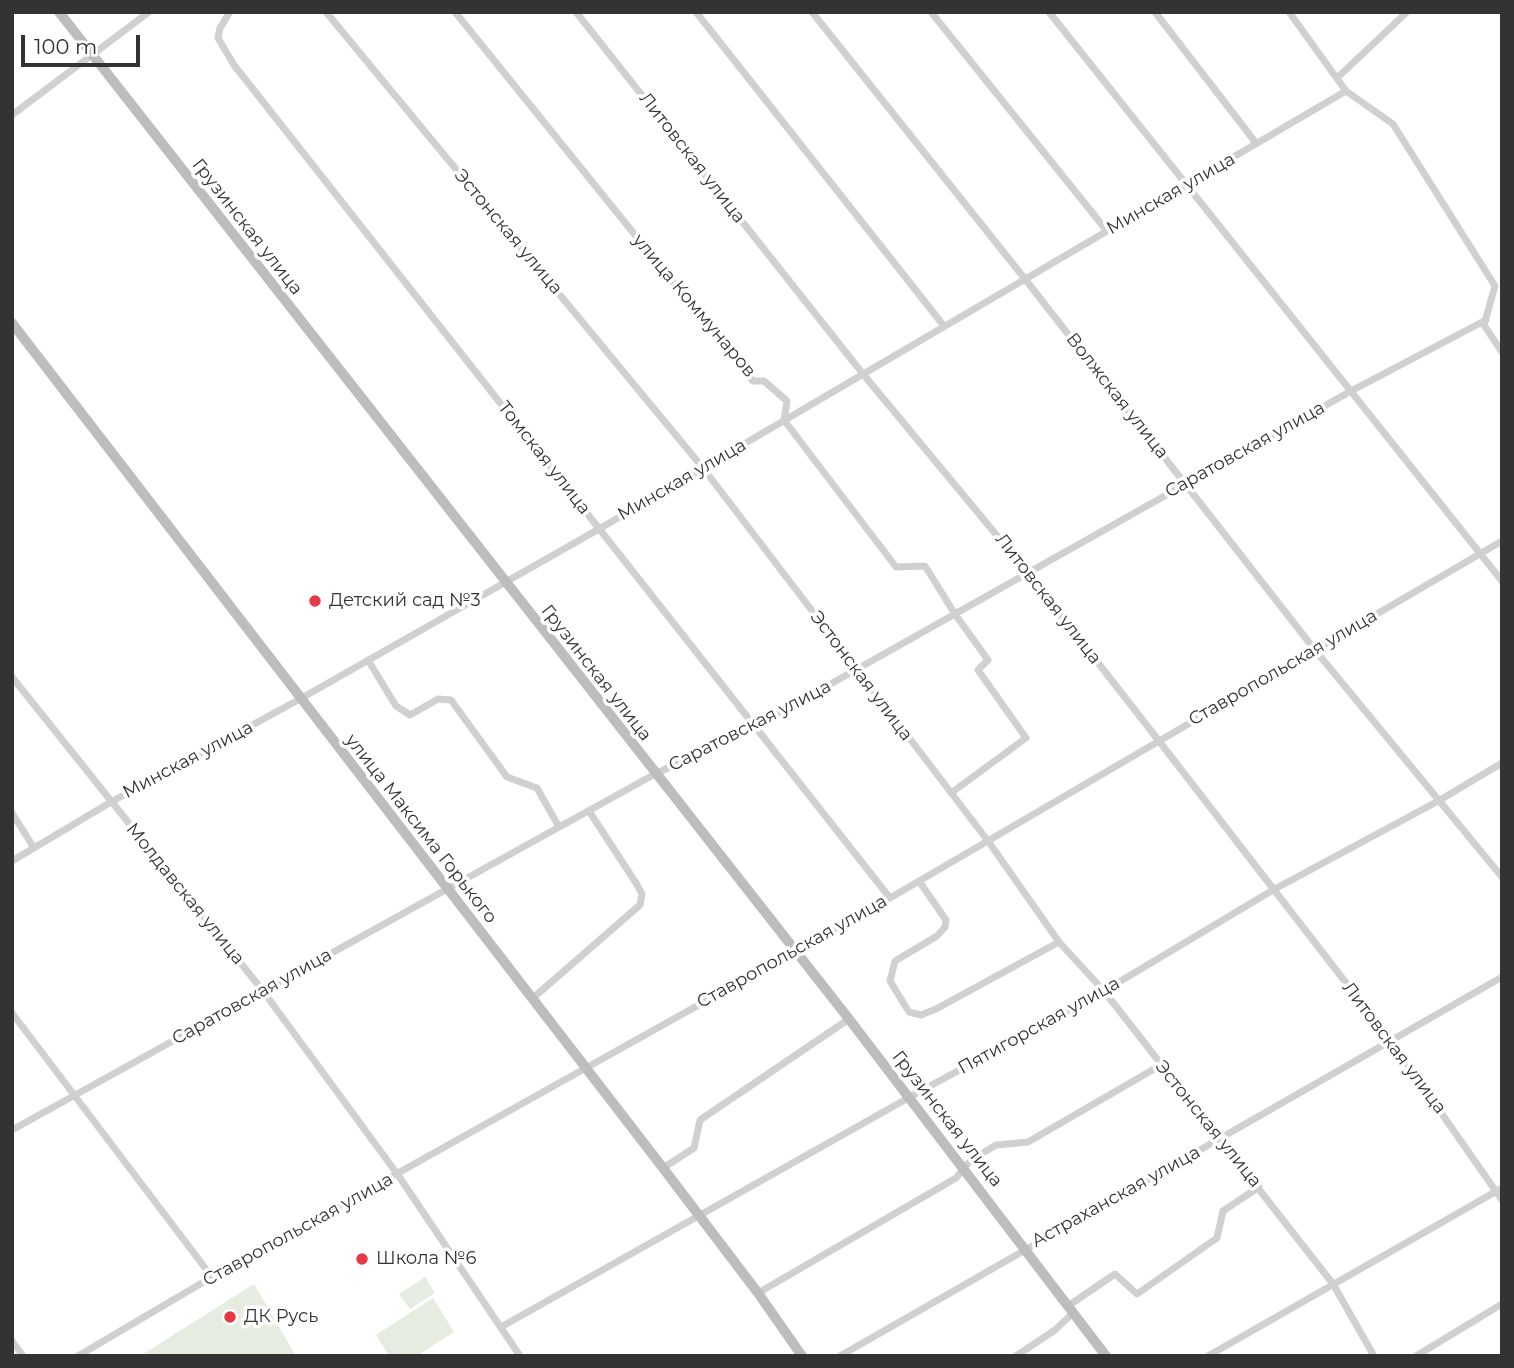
<!DOCTYPE html>
<html>
<head>
<meta charset="utf-8">
<style>
  body { margin:0 }
  #map { position:relative; width:1514px; height:1368px; overflow:hidden; background:#fff; font-family:Montserrat,sans-serif }
  canvas { display:block }
  .frame { position:absolute; inset:0; border:14px solid #333; pointer-events:none }
  .scale { position:absolute; left:21px; top:35px; width:119px; height:32px; box-sizing:border-box; border:4px solid #333; border-top:0; padding-left:9px; font-size:21px; line-height:24px; white-space:nowrap; color:#333; -webkit-text-stroke:5px #fff; paint-order:stroke }
</style>
</head>
<body>
<div id="map">
<canvas width="1514" height="1368"></canvas>
<div class="frame"></div>
<div class="scale">100 m</div>
</div>
<script>
const c = document.querySelector('canvas').getContext('2d');
c.lineJoin = 'round';
function fill(path, color) { c.fillStyle = color; c.fill(path, 'evenodd'); }
const shape = rows => new Path2D(rows.map(r => 'M' + r).join(''));
function strokePath(path, color, width, dash) { c.strokeStyle = color; c.lineWidth = width; c.lineCap = dash ? 'butt' : 'round'; c.setLineDash(dash || []); c.stroke(path); }
function write(font, color, halo, rows, align = 'center') {
  c.font = font + ' Montserrat,sans-serif'; c.lineWidth = 7; c.setLineDash([]); c.textBaseline = 'middle'; c.strokeStyle = halo; c.fillStyle = color; for (const [text, x, y, turn = 0] of rows) {
    c.save(); c.translate(x, y); c.rotate((+turn || 0) * Math.PI / 180); c.textAlign = isNaN(turn) ? turn : align; if (halo) c.strokeText(text, 0, 0); c.fillText(text, 0, 0); c.restore();
  }
}
fill(shape([
  [425,1277,435,1293,410,1309,399,1294],
  [254,1284,296,1356,140,1356],
  [433,1298,454,1332,417,1356,389,1356,376,1335]
]), '#e6ecdf');
strokePath(shape([
  [230,12,220,28,218,38,234,65,890,898],
  [326,12,703,468,988,841,1059,942,1104,991,1333,1284,1374,1356],
  [455,12,753,381,764,381,787,401,784,420,896,567,925,566,955,614,988,660,978,670,1026,738,951,793],
  [576,12,863,374,1028,573,1159,741,1391,1041,1502,1200],
  [696,12,944,326],
  [812,12,1025,279,1315,650,1502,877],
  [931,12,1107,231],
  [1049,12,1502,581],
  [1155,12,1256,143],
  [1289,12,1346,91,1393,124,1495,286,1484,325,1502,352],
  [1337,78,1407,12],
  [12,115,149,12],
  [368,660,396,706,410,715,438,699,451,700,507,777,537,788,559,827],
  [12,677,263,991,398,1175,520,1356],
  [12,813,34,848],
  [12,861,111,802,300,699,599,529,1346,91],
  [919,881,946,920,945,927,937,936,895,961,890,981,909,1012,921,1015,936,1009,1059,942],
  [533,998,640,905,642,894,636,883,589,811],
  [12,1013,212,1277],
  [12,1130,655,774,756,726,1351,391,1486,320],
  [663,1168,694,1148,700,1120,849,1019],
  [758,1293,956,1178,971,1160,996,1145,1028,1142,1161,1065],
  [1068,1306,1115,1274,1137,1294,1217,1238,1223,1211,1259,1187],
  [501,1327,910,1097,1104,991,1273,890,1440,800,1502,763],
  [12,1341,23,1356],
  [78,1356,212,1277,890,898,1502,541],
  [840,1356,1502,977],
  [1016,1356,1055,1330,1073,1313],
  [1208,1356,1502,1188],
  [1416,1356,1502,1304]
]), '#d0d0d0', 7);
strokePath(shape([
  [59,12,849,1019,1106,1356],
  [12,323,663,1168,758,1293,802,1356]
]), '#bdbdbd', 10);
for (const [x, y, r, color] of [
  [315,601,7,"#e63946"],
  [362,1259,7,"#e63946"],
  [230,1317,7,"#e63946"]
]) { const dot = new Path2D(); dot.arc(x, y, r, 0, 2 * Math.PI); c.fillStyle = color; c.fill(dot); strokePath(dot, '#fff', 2.5); }
write('18px', '#333', '#fff', [
  ["Литовская улица",692,158,52],
  ["Минская улица",1171,194,-30],
  ["Грузинская улица",247,227,52],
  ["Эстонская улица",508,232,50],
  ["улица Коммунаров",694,306,50],
  ["Волжская улица",1117,396,52],
  ["Саратовская улица",1245,450,-29],
  ["Томская улица",544,458,52],
  ["Минская улица",682,480,-30],
  ["Литовская улица",1048,599,52],
  ["Ставропольская улица",1283,668,-30],
  ["Грузинская улица",596,673,52],
  ["Эстонская улица",861,676,53],
  ["Саратовская улица",750,726,-27],
  ["Минская улица",188,760,-28],
  ["улица Максима Горького",421,829,52],
  ["Молдавская улица",185,894,51],
  ["Ставропольская улица",792,952,-29],
  ["Саратовская улица",252,997,-29],
  ["Пятигорская улица",1039,1026,-29],
  ["Литовская улица",1394,1048,53],
  ["Грузинская улица",947,1119,52],
  ["Эстонская улица",1208,1124,51],
  ["Астраханская улица",1116,1197,-29],
  ["Ставропольская улица",298,1230,-29]
]);
write('18px', '#333', '#fff', [
  ["Детский сад №3",329,601],
  ["Школа №6",376,1259],
  ["ДК Русь",244,1317]
], 'left');
</script>
</body>
</html>
